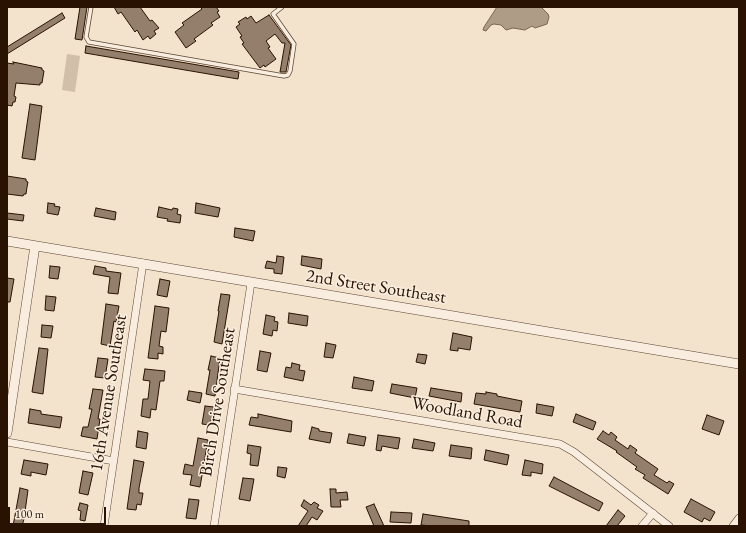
<!DOCTYPE html>
<html>
<head>
<meta charset="utf-8">
<style>
  body { margin:0 }
  #map { position:relative; width:746px; height:533px; overflow:hidden; background:#f4e3cc; font-family:"EB Garamond",serif }
  canvas { display:block }
  .frame { position:absolute; inset:0; border:8px solid #291201; pointer-events:none }
  .scale { position:absolute; left:8px; top:507px; width:98px; height:18px; box-sizing:border-box; border:2px solid #291201; border-top:0; padding-left:5px; font-size:12px; line-height:14px; white-space:nowrap; color:#291201; -webkit-text-stroke:3px #f8edde; paint-order:stroke }
</style>
</head>
<body>
<div id="map">
<canvas width="746" height="533"></canvas>
<div class="frame"></div>
<div class="scale">100 m</div>
</div>
<script>
const c = document.querySelector('canvas').getContext('2d');
c.lineJoin = 'round';
function fill(path, color) { c.fillStyle = color; c.fill(path, 'evenodd'); }
const shape = rows => new Path2D(rows.map(r => 'M' + r).join(''));
function strokePath(path, color, width, dash) { c.strokeStyle = color; c.lineWidth = width; c.lineCap = dash ? 'butt' : 'round'; c.setLineDash(dash || []); c.stroke(path); }
function write(font, color, halo, rows, align = 'center') {
  c.font = font + ' "EB Garamond",serif'; c.lineWidth = 3; c.setLineDash([]); c.textBaseline = 'middle'; c.strokeStyle = halo; c.fillStyle = color; for (const [text, x, y, turn = 0] of rows) {
    c.save(); c.translate(x, y); c.rotate((+turn || 0) * Math.PI / 180); c.textAlign = isNaN(turn) ? turn : align; if (halo) c.strokeText(text, 0, 0); c.fillText(text, 0, 0); c.restore();
  }
}
fill(shape([
  [67,54,80,56,75,92,62,90]
]), '#d1bfa9');
const water = shape([
  [497,7,541,7,548,14,549,17,547,24,535,28,532,26,525,30,513,28,506,30,501,25,494,24,491,25,486,31,483,30,484,27,497,7]
]);
fill(water, '#af9c87');
strokePath(water, '#796551', 1);
const building = shape([
  [80,7,87,7,82,40,75,39,80,7],
  [114,7,140,7,150,21,152,20,159,28,154,31,156,34,150,39,148,36,143,40,137,30,135,32,121,12,118,14,114,7],
  [200,7,216,7,219,11,217,12,220,17,211,23,213,25,194,39,196,41,186,48,175,32,184,25,182,23,202,9,200,7],
  [62,13,65,18,7,54,7,47,62,13],
  [269,15,291,45,286,72,280,72,285,43,282,43,275,34,266,41,270,47,268,48,276,59,265,67,264,65,260,68,242,44,244,43,240,37,242,36,236,27,240,24,238,22,246,17,247,19,251,16,256,23,269,15],
  [86,46,239,72,238,79,85,53,86,46],
  [13,62,42,68,42,70,44,71,42,83,40,83,40,85,16,83,14,96,16,97,15,102,13,102,12,106,7,105,7,63,14,64,13,62],
  [30,104,42,106,35,160,22,158,30,104],
  [7,176,26,179,26,181,28,182,27,187,26,194,24,194,23,196,7,194,7,176],
  [48,203,55,204,54,206,60,207,58,215,47,213,48,203],
  [196,203,220,208,218,217,195,213,196,203],
  [159,207,172,210,173,208,178,209,177,214,181,215,180,223,167,221,168,219,157,217,159,207],
  [96,208,116,212,115,220,94,216,96,208],
  [7,213,24,215,23,221,7,219,7,213],
  [235,228,255,231,253,241,234,237,235,228],
  [277,256,284,257,282,274,274,273,274,269,265,268,267,261,276,263,277,256],
  [302,256,322,259,321,269,301,265,302,256],
  [50,266,60,267,58,279,49,278,50,266],
  [95,266,106,268,106,271,121,273,118,294,108,293,110,277,93,274,95,266],
  [7,278,14,279,10,302,7,302,7,278],
  [160,279,170,281,167,297,157,295,160,279],
  [221,294,230,295,222,344,214,342,219,311,218,311,221,294],
  [46,296,56,297,54,311,45,310,46,296],
  [106,304,119,306,116,322,114,321,110,346,101,344,106,304],
  [155,306,169,308,166,332,161,331,159,346,163,347,163,354,158,353,158,359,148,358,155,306],
  [289,313,308,316,307,326,288,323,289,313],
  [266,315,275,317,274,321,278,322,277,331,273,330,272,336,263,334,266,315],
  [42,325,53,326,51,338,41,337,42,325],
  [453,333,472,337,470,350,458,348,458,351,450,350,453,333],
  [326,343,336,345,333,358,324,357,326,343],
  [39,348,48,349,43,394,32,392,39,348],
  [260,351,271,353,267,372,257,370,260,351],
  [418,354,427,355,425,364,416,362,418,354],
  [211,356,220,358,215,396,206,394,210,370,208,370,211,356],
  [98,358,108,359,105,378,95,377,98,358],
  [292,363,300,365,299,370,305,371,303,381,284,377,286,367,291,368,292,363],
  [145,369,165,371,164,381,160,381,156,410,151,409,150,418,141,416,143,399,148,399,150,381,143,380,145,369],
  [354,377,374,381,372,391,352,388,354,377],
  [392,384,417,388,415,398,390,393,392,384],
  [431,388,462,393,461,402,429,396,431,388],
  [93,389,103,390,98,419,100,419,97,439,81,436,83,427,88,427,92,409,89,409,93,389],
  [189,391,202,393,200,403,187,400,189,391],
  [486,392,497,394,497,396,522,401,520,412,474,404,476,393,486,394,486,392],
  [537,404,554,407,552,416,536,413,537,404],
  [205,406,214,407,210,425,202,424,205,406],
  [30,409,41,411,41,414,62,417,60,428,28,423,30,409],
  [258,414,292,421,291,432,249,425,251,417,258,418,258,414],
  [576,414,596,422,593,430,573,422,576,414],
  [707,415,724,421,719,435,702,429,707,415],
  [312,427,319,429,319,431,332,433,330,443,309,439,312,427],
  [138,431,148,433,146,449,136,447,138,431],
  [603,431,609,435,611,432,617,437,615,440,628,449,630,445,637,450,635,453,658,469,654,475,667,483,669,481,674,484,668,494,643,478,645,475,635,469,637,467,616,452,617,451,597,439,603,431],
  [349,434,366,437,364,446,347,443,349,434],
  [378,435,400,438,398,449,382,446,381,451,376,450,378,435],
  [198,438,208,440,200,487,190,485,192,475,183,474,185,464,193,466,198,438],
  [414,439,435,443,433,451,412,448,414,439],
  [248,445,261,447,258,466,250,465,251,454,247,453,248,445],
  [451,445,472,448,471,459,449,456,451,445],
  [486,450,509,455,507,465,484,460,486,450],
  [24,460,48,464,46,475,31,472,31,476,21,474,24,460],
  [134,460,144,462,139,488,139,493,143,493,141,505,137,504,136,510,127,509,134,460],
  [525,460,543,464,542,474,531,472,531,476,522,475,525,460],
  [278,467,287,468,285,478,277,476,278,467],
  [83,471,93,473,88,495,79,493,83,471],
  [554,477,603,503,599,511,549,486,554,477],
  [243,478,254,479,250,501,239,499,243,478],
  [20,488,28,490,24,519,22,526,13,526,20,488],
  [330,489,336,489,336,493,347,492,348,500,340,500,341,507,331,507,330,489],
  [189,499,199,500,196,519,186,518,189,499],
  [691,499,715,512,710,521,704,518,702,522,684,512,691,499],
  [304,500,311,505,314,502,319,505,317,508,323,511,317,520,312,517,306,526,298,526,308,511,301,506,304,500],
  [80,503,88,505,85,521,80,520,81,511,78,510,80,503],
  [374,504,378,513,384,526,374,526,366,507,374,504],
  [618,510,625,516,617,526,606,526,618,510],
  [391,512,412,513,411,523,390,522,391,512],
  [423,514,469,521,469,526,432,526,421,525,423,514]
]);
fill(building, '#937f6b');
strokePath(building, '#291201', 1);
const service = shape([
  [91,7,86,37,89,42,284,76,288,75,290,71,294,44,273,14,282,7]
]);
const minor = shape([
  [234,389,560,444,574,452,669,526],
  [7,442,114,461],
  [104,526,143,263],
  [214,526,251,283],
  [642,526,653,513],
  [733,526,739,518]
]);
const tertiary = shape([
  [7,241,739,364],
  [7,433,35,246]
]);
strokePath(service, '#5c4634', 5);
strokePath(minor, '#5c4634', 8);
strokePath(tertiary, '#5c4634', 10);
strokePath(service, '#f8edde', 3.5);
strokePath(minor, '#f8edde', 7);
strokePath(tertiary, '#f8edde', 9);
write('18px', '#291201', '#f8edde', [
  ["2nd Street Southeast",376,287,9],
  ["16th Avenue Southeast",109,393,-81],
  ["Birch Drive Southeast",218,402,-81],
  ["Woodland Road",467,413,10]
]);
</script>
</body>
</html>
